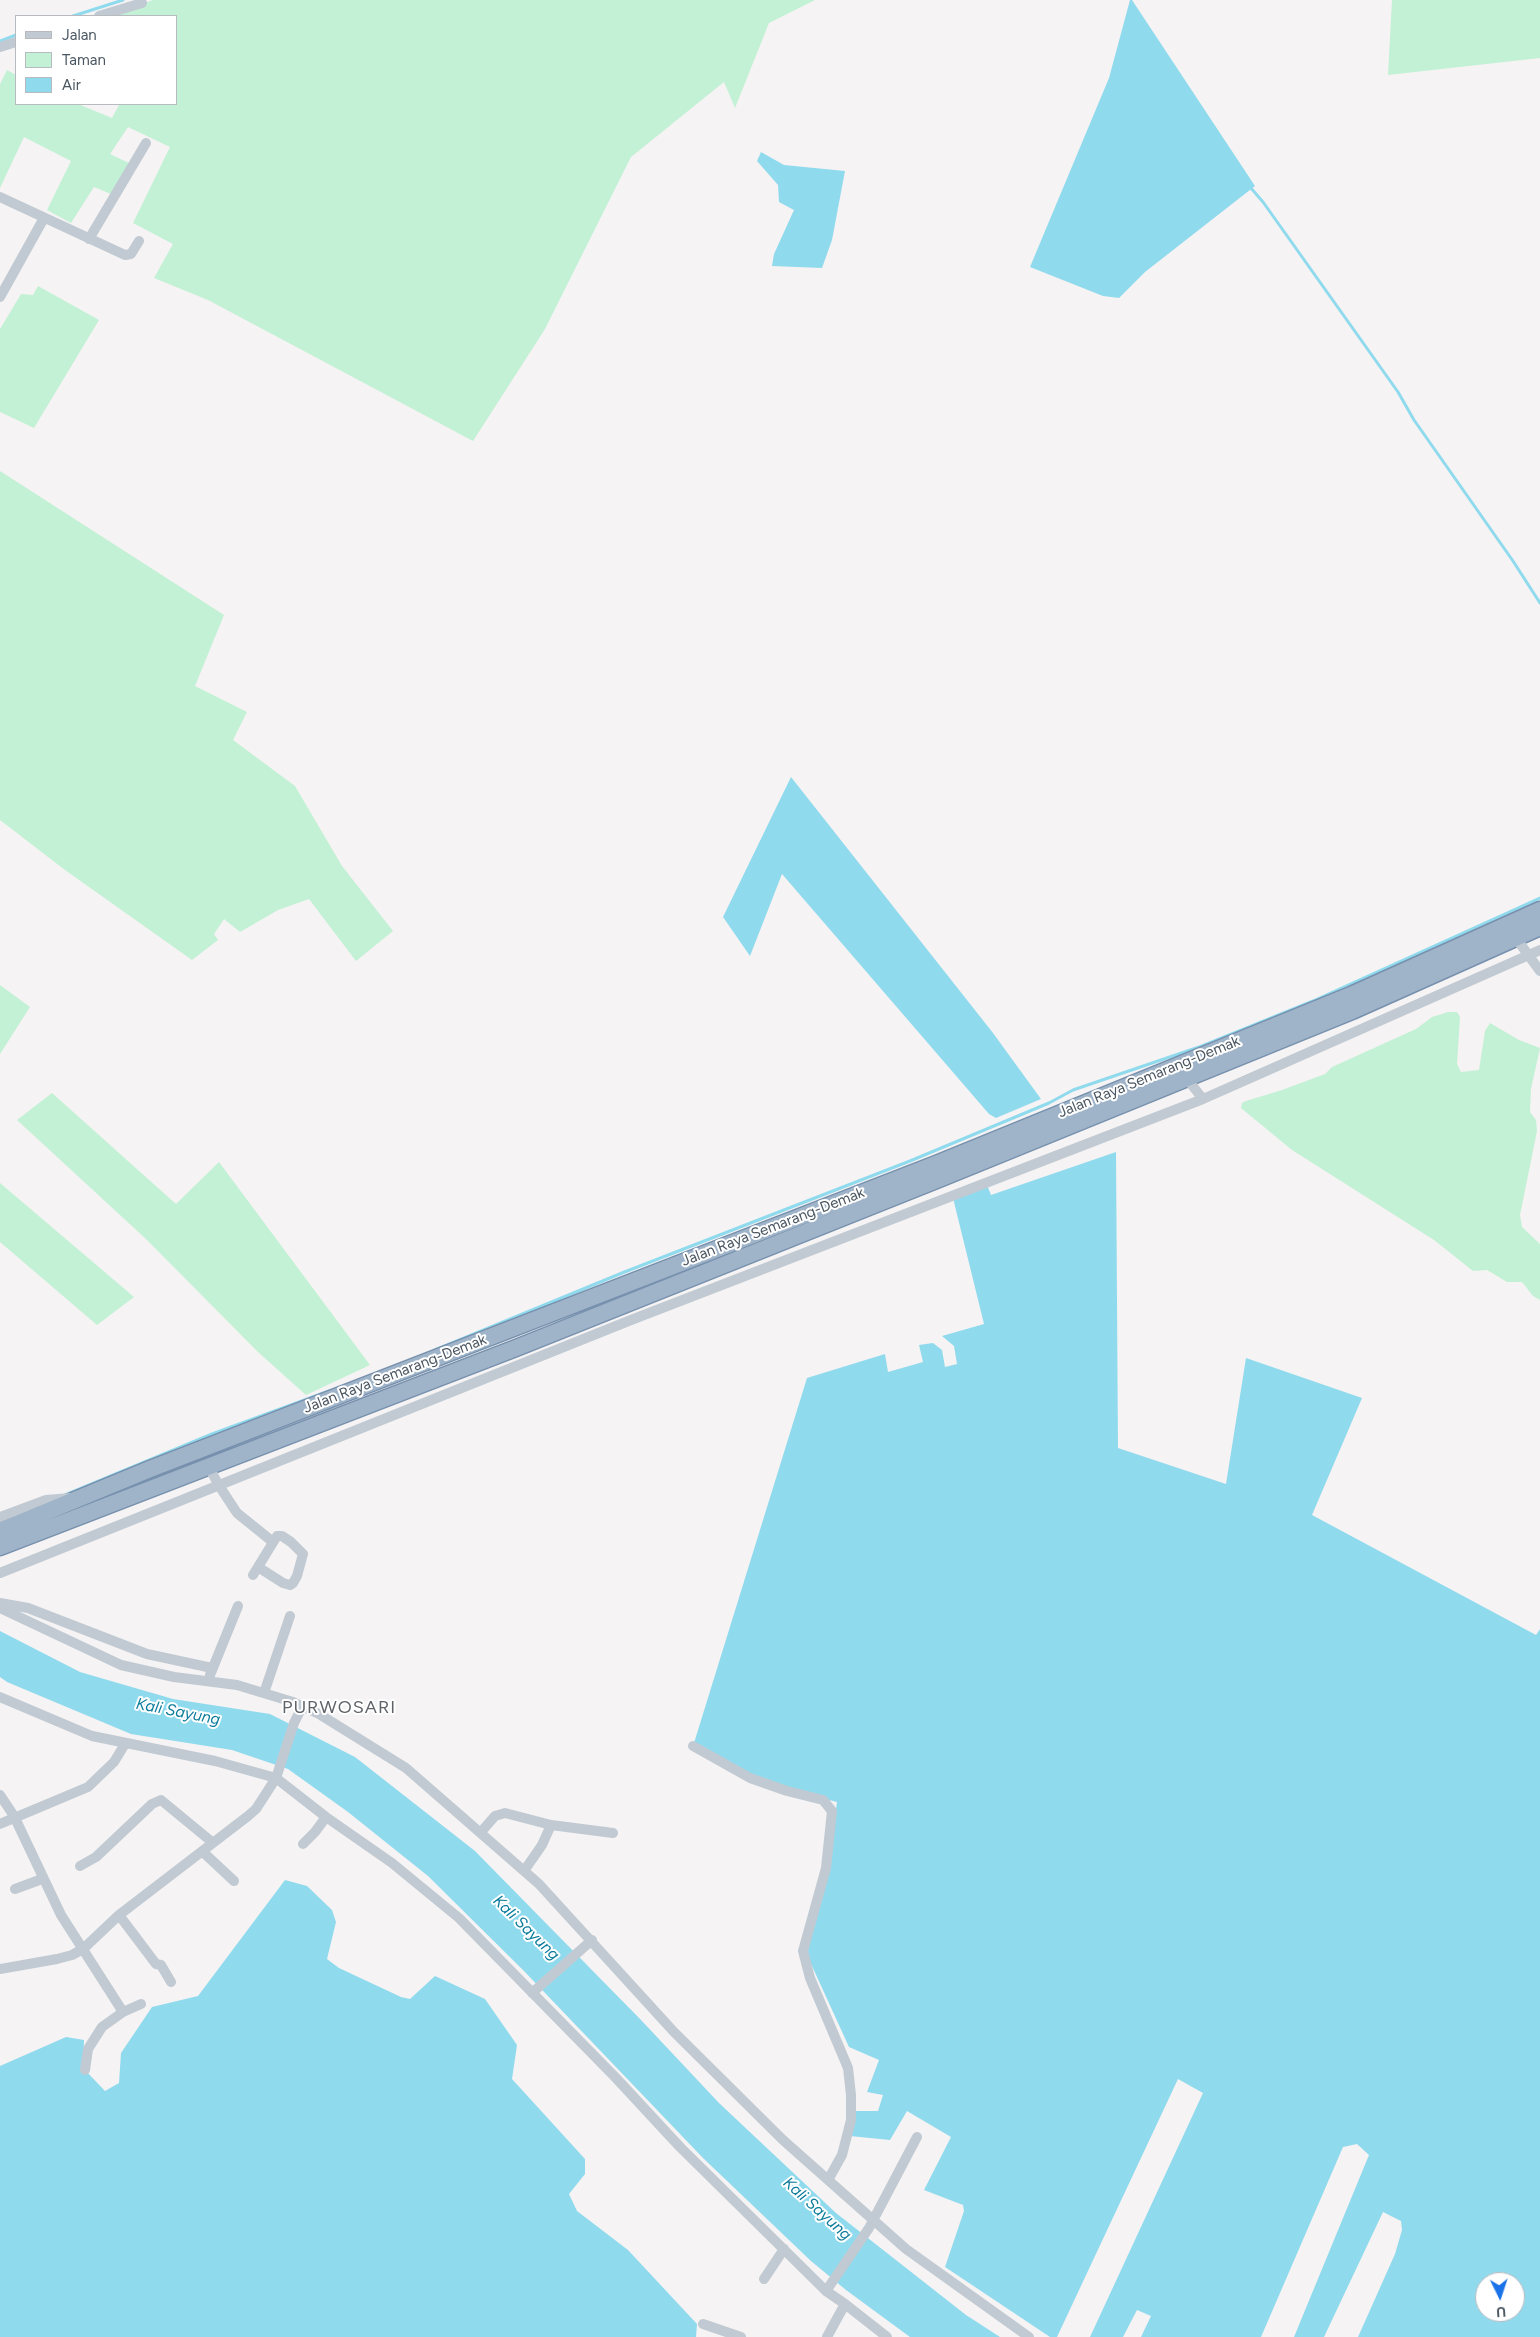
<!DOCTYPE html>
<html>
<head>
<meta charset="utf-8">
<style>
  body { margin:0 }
  #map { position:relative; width:1540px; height:2337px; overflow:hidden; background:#f5f3f3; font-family:Figtree,sans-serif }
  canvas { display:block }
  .legend { position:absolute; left:15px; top:15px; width:162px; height:90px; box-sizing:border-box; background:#fff; border:1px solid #b7bbc0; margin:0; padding:6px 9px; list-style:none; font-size:15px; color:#4a5661 }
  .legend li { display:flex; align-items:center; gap:10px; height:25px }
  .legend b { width:25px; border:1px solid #b7bbc0 }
  .north { position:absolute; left:1475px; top:2272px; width:50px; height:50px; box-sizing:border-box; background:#fff; border:1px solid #b7bbc0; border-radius:50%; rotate:176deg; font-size:14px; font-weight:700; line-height:20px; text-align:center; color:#4a5661 }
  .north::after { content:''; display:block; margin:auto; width:18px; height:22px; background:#1a73e8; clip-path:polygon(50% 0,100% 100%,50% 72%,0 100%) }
</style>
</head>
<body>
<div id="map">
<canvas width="1540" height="2337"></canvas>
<ul class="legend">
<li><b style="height:6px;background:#c1cad2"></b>Jalan</li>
<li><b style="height:14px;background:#c3f1d5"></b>Taman</li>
<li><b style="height:14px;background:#90daee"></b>Air</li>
</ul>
<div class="north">U</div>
</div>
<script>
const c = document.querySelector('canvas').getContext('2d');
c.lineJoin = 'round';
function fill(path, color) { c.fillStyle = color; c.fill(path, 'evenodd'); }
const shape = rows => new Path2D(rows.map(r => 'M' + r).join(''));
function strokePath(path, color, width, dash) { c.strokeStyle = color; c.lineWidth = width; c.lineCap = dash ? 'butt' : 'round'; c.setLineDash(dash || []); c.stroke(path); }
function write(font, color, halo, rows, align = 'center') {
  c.font = font + ' Figtree,sans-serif'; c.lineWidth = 4; c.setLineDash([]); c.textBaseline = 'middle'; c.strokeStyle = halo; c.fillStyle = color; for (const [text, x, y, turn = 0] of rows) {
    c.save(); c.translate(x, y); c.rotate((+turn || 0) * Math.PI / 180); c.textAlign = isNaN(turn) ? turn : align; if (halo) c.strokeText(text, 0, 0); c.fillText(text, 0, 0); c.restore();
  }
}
fill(shape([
  [153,0,815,0,769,23,735,108,724,82,631,157,545,329,473,441,208,300,154,278,173,244,133,223,170,147,128,127,110,154,129,163,111,194,94,187,71,223,47,210,71,161,24,137,0,188,0,84,7,70,16,75,16,104,78,104,112,118,119,105,116,104,176,104,176,16,110,16],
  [1392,0,1540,0,1540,58,1388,75],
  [38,286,99,320,34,428,0,412,0,329,21,294,33,295],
  [0,471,224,615,195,686,247,712,233,740,295,786,342,866,393,931,356,961,309,899,278,910,240,932,224,919,214,934,218,940,192,960,65,870,0,820],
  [0,985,30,1007,0,1054],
  [1448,1012,1457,1012,1460,1017,1457,1064,1461,1072,1479,1070,1485,1031,1490,1023,1519,1040,1540,1048,1531,1089,1530,1112,1536,1120,1537,1131,1520,1215,1522,1227,1540,1244,1540,1300,1533,1296,1522,1282,1507,1282,1487,1270,1473,1271,1434,1240,1292,1150,1241,1108,1242,1103,1246,1101,1282,1090,1325,1074,1332,1067,1416,1029,1432,1017],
  [52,1093,176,1204,219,1162,370,1365,306,1395,258,1352,146,1239,17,1120],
  [0,1183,134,1297,97,1325,0,1242]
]), '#c3f1d5');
fill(shape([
  [1130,0,1132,0,1255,186,1145,272,1119,298,1103,296,1030,267,1109,78],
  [761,152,784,165,845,171,832,240,822,268,772,266,774,254,794,210,779,202,778,185,757,161],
  [791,777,993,1033,1041,1099,996,1118,989,1114,782,874,750,956,723,917],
  [1116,1152,1118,1448,1226,1484,1246,1358,1362,1398,1312,1515,1536,1635,1540,1629,1540,2337,1358,2337,1395,2254,1402,2230,1401,2221,1383,2212,1324,2337,1294,2337,1369,2155,1357,2144,1343,2147,1261,2337,1141,2337,1151,2316,1137,2310,1123,2337,1090,2337,1203,2093,1178,2079,1057,2337,1050,2337,945,2267,964,2211,963,2205,924,2190,951,2137,907,2111,890,2140,850,2136,853,2111,878,2111,883,2095,867,2092,879,2060,849,2047,807,1955,828,1864,837,1802,786,1789,741,1771,694,1743,807,1378,885,1354,888,1372,923,1362,919,1345,933,1343,942,1350,945,1367,957,1364,954,1346,942,1336,984,1324,953,1198,987,1185,991,1195],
  [1485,2282,1515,2282,1515,2312,1485,2312],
  [0,1631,80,1672,173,1699,270,1714,355,1757,475,1851,641,2020,719,2103,836,2213,966,2315,1000,2337,910,2337,846,2290,811,2261,703,2158,524,1971,428,1876,348,1812,288,1769,232,1750,131,1734,7,1682,0,1677],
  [285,1880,307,1886,332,1910,336,1922,327,1959,339,1968,401,1997,410,1999,435,1976,485,1999,517,2045,512,2079,585,2159,585,2174,569,2194,577,2211,628,2250,697,2324,696,2337,0,2337,0,2066,66,2037,84,2040,83,2068,105,2091,119,2083,121,2053,152,2007,198,1996]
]), '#90daee');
strokePath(shape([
  [73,16,123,0],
  [0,41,16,35],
  [1250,187,1263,202,1398,392,1414,420,1513,561,1540,603],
  [435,1350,622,1273,910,1161,1049,1103,1073,1090,1202,1046,1313,1001,1540,898],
  [65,1495,212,1434,329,1391]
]), '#90daee', 3);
const trunk = shape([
  [0,1531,150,1469,936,1164,1351,995,1540,910],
  [0,1547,516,1348,939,1179,1352,1011,1540,927]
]);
strokePath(trunk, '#7690ad', 19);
strokePath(shape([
  [99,16,142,3],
  [0,47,16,42],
  [0,197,125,255,131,254,139,241],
  [89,239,146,143],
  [0,297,44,218],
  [1516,938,1540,971],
  [1187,1079,1203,1099],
  [209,1467,218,1484,237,1513,273,1542],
  [0,1517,46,1500,71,1498],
  [0,1573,631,1320,1203,1099,1540,950],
  [253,1575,277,1536,282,1536,291,1542,303,1554,297,1576,293,1583,290,1585,283,1583,258,1567],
  [0,1603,28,1608,147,1654,212,1668],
  [0,1608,121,1665,174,1677,237,1685,293,1702,319,1714,406,1768,539,1884,674,2032,783,2140,906,2249,1029,2337],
  [210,1675,238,1606],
  [264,1693,290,1616],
  [0,1697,92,1736,215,1761,276,1778,326,1817,392,1863,459,1918,616,2078,680,2147,826,2291,845,2304,887,2337],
  [693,1746,750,1778,787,1791,823,1800,832,1811,826,1868,803,1951,810,1978,848,2068,851,2095,851,2120,842,2155,828,2180],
  [0,1795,14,1816,61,1915,123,2012],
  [0,1824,88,1787,114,1762,125,1744],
  [481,1832,495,1816,505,1813,551,1825,613,1833],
  [303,1844,315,1832,326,1817],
  [203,1852,234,1881],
  [80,1866,96,1857,152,1804,161,1800,212,1842],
  [524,1871,542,1845,551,1825],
  [15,1889,42,1879],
  [119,1915,156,1964,161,1965,171,1982],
  [0,1969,57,1959,72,1955,83,1949,119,1915,248,1816,256,1809,276,1778,294,1723,302,1707],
  [532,1993,592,1940],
  [85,2070,88,2049,102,2027,123,2012,141,2004],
  [764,2279,784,2249],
  [826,2291,869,2228,917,2137],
  [703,2324,741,2337],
  [827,2337,845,2304]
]), '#c1cad2', 10);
strokePath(trunk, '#9fb4c9', 16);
write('15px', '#4a5661', '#fff', [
  ["Jalan Raya Semarang-Demak",1149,1077,-22],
  ["Jalan Raya Semarang-Demak",773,1227,-21],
  ["Jalan Raya Semarang-Demak",395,1374,-21]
]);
write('italic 16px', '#0c7c9b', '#fff', [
  ["Kali Sayung",178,1712,11],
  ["Kali Sayung",526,1928,44],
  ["Kali Sayung",817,2209,42]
]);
c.letterSpacing = '1px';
write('18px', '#5f6368', '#fff', [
  ["PURWOSARI",339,1708]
]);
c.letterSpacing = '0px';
</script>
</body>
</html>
